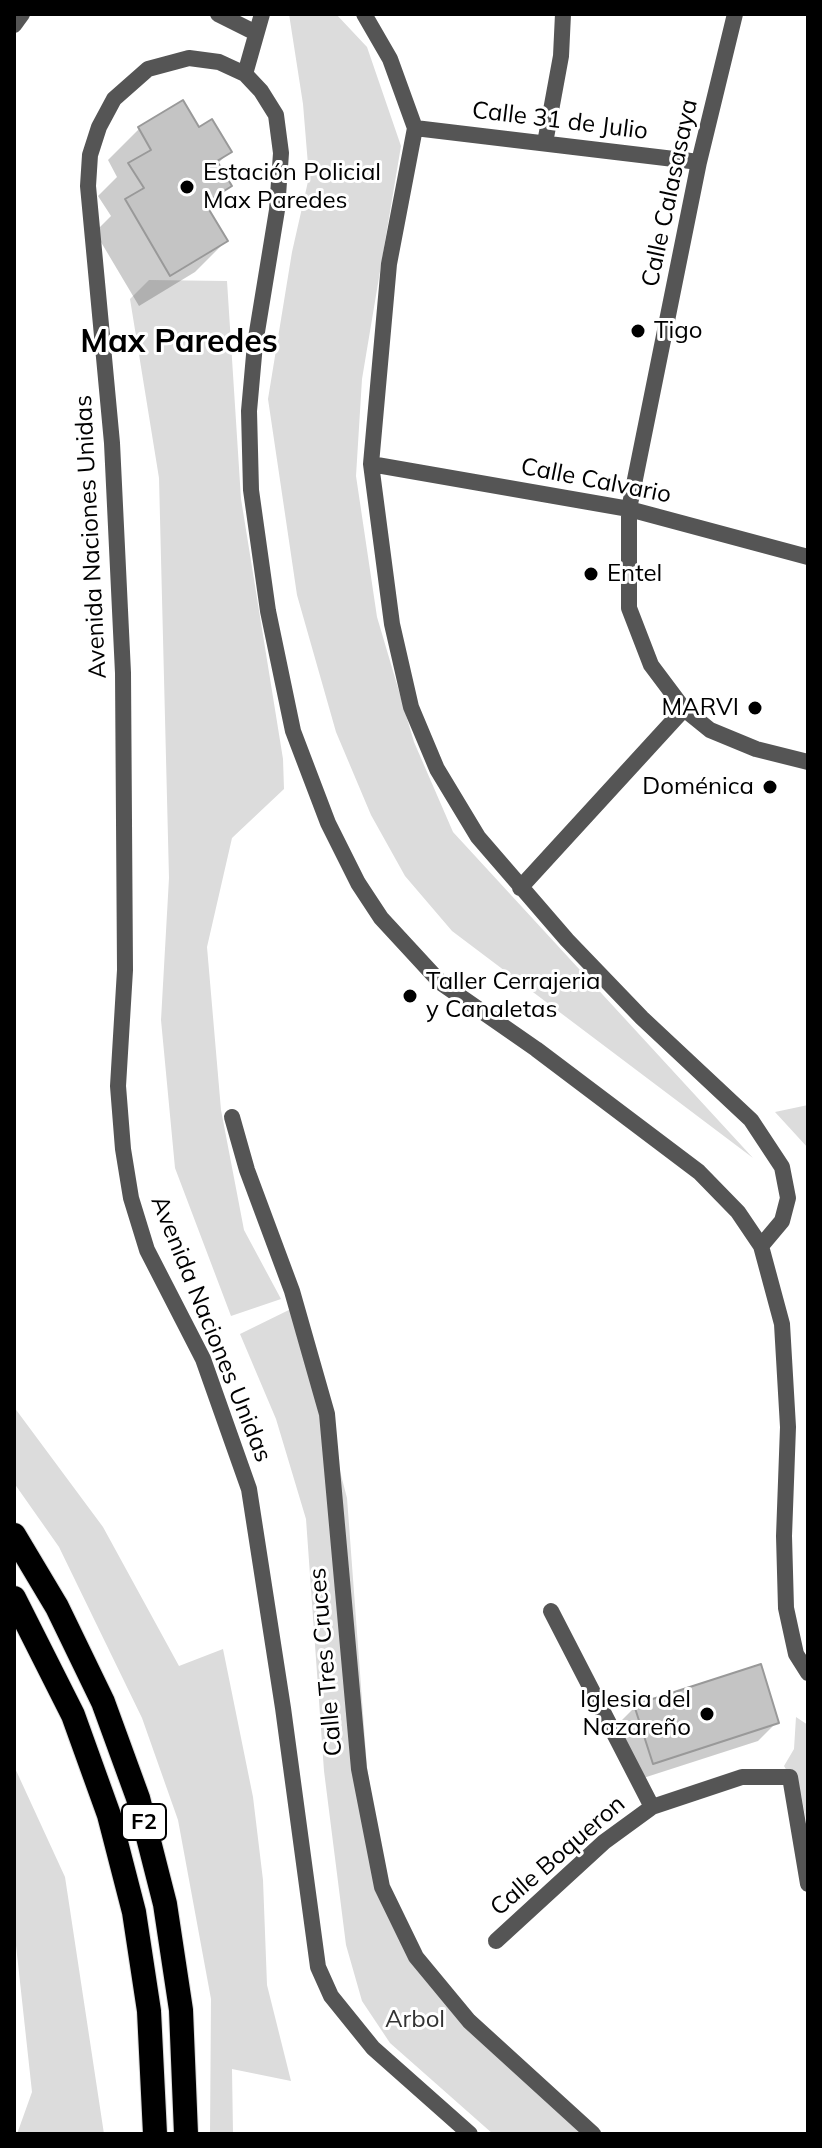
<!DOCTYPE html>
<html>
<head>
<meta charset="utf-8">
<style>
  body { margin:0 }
  #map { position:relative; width:822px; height:2148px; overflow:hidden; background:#fff; font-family:Mulish,sans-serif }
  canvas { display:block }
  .frame { position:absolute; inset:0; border:16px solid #000; pointer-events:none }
</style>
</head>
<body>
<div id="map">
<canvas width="822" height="2148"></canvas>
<div class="frame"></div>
</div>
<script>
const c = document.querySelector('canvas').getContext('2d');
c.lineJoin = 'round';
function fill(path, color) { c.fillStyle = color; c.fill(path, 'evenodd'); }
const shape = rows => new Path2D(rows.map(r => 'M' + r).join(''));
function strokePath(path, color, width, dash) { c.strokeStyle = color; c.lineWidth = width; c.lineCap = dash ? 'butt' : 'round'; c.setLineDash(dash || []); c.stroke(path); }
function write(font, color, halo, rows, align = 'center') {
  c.font = font + ' Mulish,sans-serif'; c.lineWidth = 6; c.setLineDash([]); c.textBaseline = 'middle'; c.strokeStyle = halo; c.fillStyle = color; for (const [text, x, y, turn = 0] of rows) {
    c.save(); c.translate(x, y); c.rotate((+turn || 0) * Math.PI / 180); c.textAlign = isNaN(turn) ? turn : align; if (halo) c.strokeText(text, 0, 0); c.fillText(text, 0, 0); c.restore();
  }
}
fill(shape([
  [289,14,336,14,367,47,401,146,362,379,356,476,377,617,414,742,453,832,753,1158,452,931,405,876,371,815,336,732,297,595,268,399,292,252,309,177,303,104],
  [149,280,227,281,241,499,283,759,284,789,232,838,207,947,221,1110,244,1230,281,1299,231,1316,175,1168,161,1020,169,878,159,478,130,299],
  [808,1105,808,1148,775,1112],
  [297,1306,347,1498,367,1767,386,1887,421,1973,592,2134,493,2134,390,2043,362,2001,346,1945,324,1771,306,1519,276,1419,240,1334],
  [14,1407,103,1527,179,1666,223,1649,253,1797,263,1880,267,1985,291,2081,232,2069,233,2134,210,2134,211,1999,178,1820,142,1718,59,1547,14,1483],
  [796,1717,808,1725,808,1832,801,1794,784,1766,794,1749],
  [14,1766,65,1877,104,2134,17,2134,32,2092,14,1927]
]), '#dcdcdc');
fill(shape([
  [183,103,199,130,230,152,217,164,230,186,207,209,226,241,195,272,139,306,95,232,111,216,98,196,117,177,108,160,139,129],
  [635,1707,777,1722,758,1741,634,1781,616,1726]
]), '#0003');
const building = shape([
  [183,100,199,127,212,119,232,152,217,161,232,186,205,203,228,241,170,276,125,199,144,188,128,163,151,150,138,127,183,100],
  [761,1664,779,1723,653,1764,634,1705,761,1664]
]);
fill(building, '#c4c4c4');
strokePath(building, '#999', 2);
const highway = shape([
  [14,1535,57,1607,103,1702,138,1798,165,1904,181,2010,186,2134],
  [14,1598,73,1715,109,1815,134,1912,149,2011,155,2134]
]);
strokePath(highway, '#dbdbdb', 26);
strokePath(shape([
  [14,25,22,14]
]), '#555', 16);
strokePath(shape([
  [218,14,256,33],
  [364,14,390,59,415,128,389,264,371,464,392,624,411,707,437,769,478,837,567,940,642,1018,751,1120,782,1167,788,1198,782,1221,761,1246],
  [735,14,699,162,629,509,629,608,651,665,684,709,710,730,756,749,808,762],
  [245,74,262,14],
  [415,128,699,162],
  [545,143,561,56,563,14],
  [371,464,629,509,808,557],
  [520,888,684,709],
  [232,1117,247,1170,292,1291,327,1414,359,1769,382,1887,416,1957,469,2021,593,2134],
  [551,1611,652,1807],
  [496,1941,604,1842,652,1807,742,1777,790,1777,808,1884],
  [470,2134,373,2048,331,1996,318,1967,283,1708,249,1489,203,1359,147,1250,131,1198,123,1149,118,1086,125,970,123,673,112,443,88,186,90,155,99,127,114,99,148,69,189,58,219,62,245,74,261,91,276,115,281,153,277,210,255,344,249,411,251,490,268,611,293,731,328,823,358,883,381,918,441,983,536,1049,699,1172,738,1212,761,1246,782,1324,788,1427,784,1536,786,1608,796,1654,808,1673]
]), '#555', 16);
strokePath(highway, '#000', 24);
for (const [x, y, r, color] of [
  [187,187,8,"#000"],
  [638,331,8,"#000"],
  [591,574,8,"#000"],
  [755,708,8,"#000"],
  [770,787,8,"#000"],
  [410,996,8,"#000"],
  [707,1714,8,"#000"]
]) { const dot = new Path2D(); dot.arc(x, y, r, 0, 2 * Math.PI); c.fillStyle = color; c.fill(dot); strokePath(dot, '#fff', 3); }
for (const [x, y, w] of [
  [144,1822,44]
]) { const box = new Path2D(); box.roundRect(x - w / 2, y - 18, w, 36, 6); c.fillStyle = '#fff'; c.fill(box); strokePath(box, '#000', 2); }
write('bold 22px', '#000', null, [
  ["F2",144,1822]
]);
write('24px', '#000', '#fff', [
  ["Calle 31 de Julio",560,121,7],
  ["Calle Calasasaya",670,193,-78],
  ["Calle Calvario",596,481,11],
  ["Avenida Naciones Unidas",91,537,-93],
  ["Avenida Naciones Unidas",211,1329,68],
  ["Calle Tres Cruces",326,1662,-95],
  ["Calle Boqueron",558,1856,-41]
]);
write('24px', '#000', '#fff', [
  ["Estación Policial",203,173],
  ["Max Paredes",203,201],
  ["Tigo",654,331],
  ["Entel",607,574],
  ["MARVI",739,708,"right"],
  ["Doménica",754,787,"right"],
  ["Taller Cerrajeria",426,982],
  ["y Canaletas",426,1010],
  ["Iglesia del",691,1700,"right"],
  ["Nazareño",691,1728,"right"]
], 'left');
write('24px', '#333', '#fff', [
  ["Arbol",415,2020]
]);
write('bold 32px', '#000', '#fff', [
  ["Max Paredes",179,342]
]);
</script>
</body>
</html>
